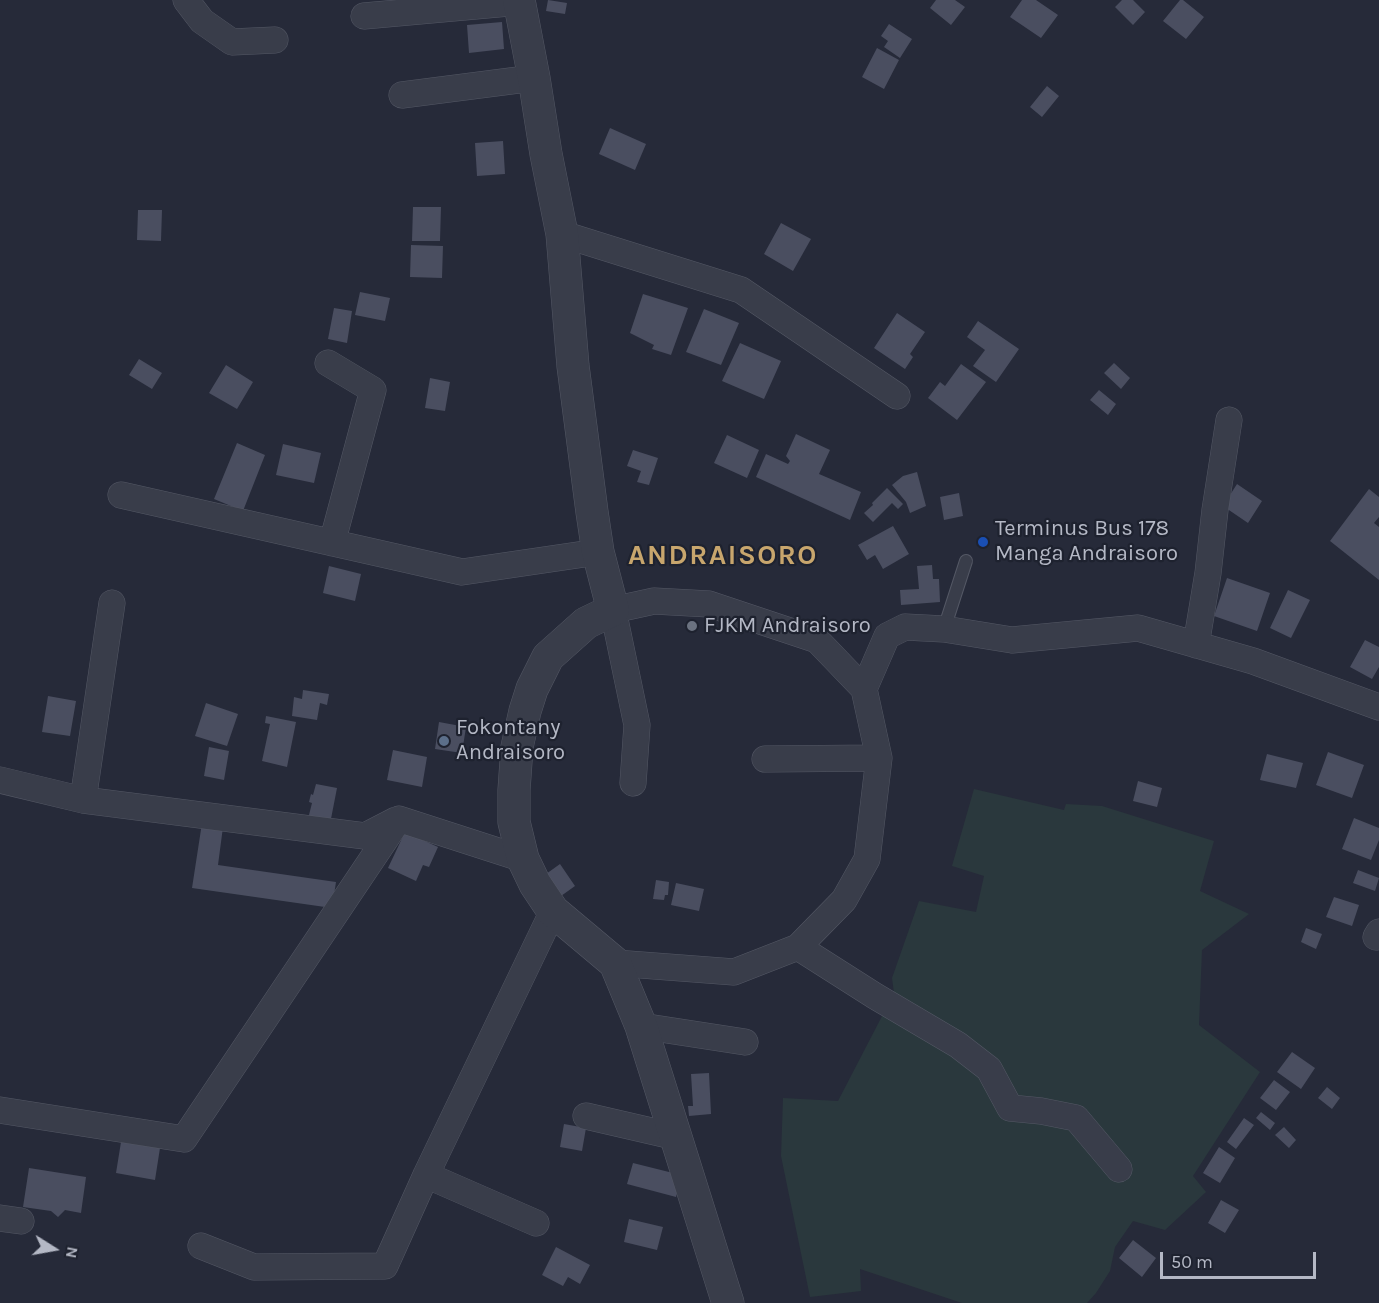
<!DOCTYPE html>
<html>
<head>
<meta charset="utf-8">
<style>
  body { margin:0 }
  #map { position:relative; width:1379px; height:1303px; overflow:hidden; background:#262a39; font-family:Karla,sans-serif }
  canvas { display:block }
  .north { position:absolute; left:24px; top:1219px; width:60px; height:60px; -webkit-text-stroke:4px #1e222f; paint-order:stroke; rotate:101deg; font-size:16px; font-weight:700; line-height:24px; text-align:center; color:#b4b8c5 }
  .north::after { content:''; display:block; margin:auto; width:21px; height:27px; background:#b4b8c5; clip-path:polygon(50% 0,100% 100%,50% 72%,0 100%) }
  .scale { position:absolute; left:1160px; top:1252px; width:156px; height:27px; box-sizing:border-box; border:3px solid #b4b8c5; border-top:0; padding-left:8px; font-size:18px; line-height:21px; white-space:nowrap; color:#b4b8c5; -webkit-text-stroke:4px #1e222f; paint-order:stroke }
</style>
</head>
<body>
<div id="map">
<canvas width="1379" height="1303"></canvas>
<div class="north">N</div>
<div class="scale">50 m</div>
</div>
<script>
const c = document.querySelector('canvas').getContext('2d');
c.lineJoin = 'round';
function fill(path, color) { c.fillStyle = color; c.fill(path, 'evenodd'); }
const shape = rows => new Path2D(rows.map(r => 'M' + r).join(''));
function strokePath(path, color, width, dash) { c.strokeStyle = color; c.lineWidth = width; c.lineCap = dash ? 'butt' : 'round'; c.setLineDash(dash || []); c.stroke(path); }
function write(font, color, halo, rows, align = 'center') {
  c.font = font + ' Karla,sans-serif'; c.lineWidth = 4.5; c.setLineDash([]); c.textBaseline = 'middle'; c.strokeStyle = halo; c.fillStyle = color; for (const [text, x, y, turn = 0] of rows) {
    c.save(); c.translate(x, y); c.rotate((+turn || 0) * Math.PI / 180); c.textAlign = isNaN(turn) ? turn : align; if (halo) c.strokeText(text, 0, 0); c.fillText(text, 0, 0); c.restore();
  }
}
fill(shape([
  [974,789,1064,810,1066,804,1102,806,1214,841,1200,891,1249,914,1202,950,1199,1025,1260,1072,1193,1176,1206,1192,1165,1230,1133,1221,1115,1247,1110,1271,1096,1293,1087,1303,962,1303,860,1269,861,1291,810,1297,781,1156,783,1098,838,1101,894,993,892,978,919,901,976,912,984,876,952,866]
]), '#2a383d');
fill(shape([
  [548,0,567,3,565,14,546,11],
  [936,0,955,0,965,7,951,25,930,8],
  [1022,0,1036,0,1058,15,1041,38,1010,17],
  [1122,0,1133,0,1145,12,1133,25,1115,7],
  [1180,0,1183,0,1204,17,1186,39,1163,21],
  [502,22,504,49,469,53,467,25],
  [889,24,912,39,900,58,884,47,888,41,881,36],
  [877,48,899,60,884,89,862,77],
  [1047,86,1059,96,1042,117,1030,107],
  [610,128,646,144,635,170,599,154],
  [503,141,505,174,477,176,475,143],
  [413,207,441,207,440,241,412,241],
  [138,210,162,210,161,241,137,240],
  [781,223,811,239,793,271,764,254],
  [411,245,443,246,442,278,410,277],
  [360,292,390,298,385,321,355,315],
  [643,294,688,308,671,355,652,349,654,345,630,333],
  [334,308,352,311,347,343,328,339],
  [704,309,739,323,721,365,686,352],
  [897,313,925,332,910,354,913,357,905,369,874,348],
  [978,321,1019,349,996,382,973,366,985,350,967,337],
  [740,343,781,361,764,399,722,381],
  [139,359,162,373,152,389,129,375],
  [1114,363,1130,378,1121,389,1104,373],
  [961,364,986,382,957,420,928,398,940,382,945,386],
  [226,365,253,382,237,409,209,393],
  [430,378,450,382,445,411,425,408],
  [1099,390,1116,404,1108,415,1090,400],
  [796,434,830,450,819,474,861,492,850,520,756,477,766,454,788,464,790,461,786,456],
  [727,435,759,450,747,478,714,463],
  [237,443,265,455,243,511,214,499],
  [283,444,321,453,314,483,276,475],
  [633,450,658,458,649,485,637,482,641,471,627,466],
  [917,472,926,506,910,513,906,502,892,485,903,476],
  [1237,484,1262,501,1248,523,1223,506],
  [887,488,903,504,898,509,892,503,873,522,864,513,873,505,872,503],
  [1369,489,1379,497,1379,517,1374,523,1379,527,1379,580,1330,541],
  [959,493,963,516,944,520,940,497],
  [893,526,909,554,883,569,875,555,867,560,858,545],
  [932,565,933,579,939,579,940,602,901,605,900,590,919,589,917,566],
  [329,566,361,574,355,601,323,593],
  [1227,578,1270,593,1257,631,1214,616],
  [1288,590,1310,600,1291,638,1270,628],
  [1365,640,1379,647,1379,667,1372,679,1350,667],
  [303,690,329,694,327,705,320,703,317,720,292,716,294,697,302,699],
  [48,696,76,701,70,736,42,732],
  [206,703,238,714,227,746,195,736],
  [266,716,296,722,287,767,262,761,270,724,265,723],
  [439,722,466,727,462,753,435,749],
  [209,747,229,751,224,780,204,776],
  [393,750,427,757,422,787,387,780],
  [1328,752,1364,765,1352,798,1316,785],
  [1267,754,1303,763,1296,788,1260,780],
  [1138,781,1162,788,1157,807,1133,801],
  [316,784,337,788,330,824,308,819,312,803,309,802,311,794,313,795],
  [1354,818,1379,828,1379,840,1371,860,1342,849],
  [202,823,223,827,218,865,336,882,332,908,192,888],
  [405,832,438,847,429,867,423,865,416,881,388,868],
  [560,864,575,886,561,896,546,874],
  [1358,870,1379,878,1375,891,1353,883],
  [656,880,669,882,668,895,665,895,664,900,653,899],
  [676,883,704,889,699,911,671,905],
  [1334,897,1359,905,1352,926,1326,917],
  [1306,928,1322,934,1316,949,1301,942],
  [1292,1052,1315,1068,1301,1089,1277,1072],
  [709,1073,711,1114,689,1116,688,1106,693,1106,691,1074],
  [1274,1080,1290,1092,1276,1110,1260,1098],
  [1327,1087,1340,1098,1332,1109,1318,1098],
  [1261,1112,1275,1123,1270,1130,1256,1118],
  [1244,1118,1254,1125,1236,1149,1227,1142],
  [564,1124,586,1128,582,1151,560,1147],
  [1284,1127,1296,1140,1289,1148,1275,1135],
  [121,1142,160,1148,155,1180,116,1173],
  [1219,1147,1235,1158,1220,1183,1203,1173],
  [633,1163,681,1175,676,1197,627,1184],
  [29,1168,86,1177,81,1213,65,1210,58,1217,51,1211,23,1207],
  [1221,1200,1239,1210,1225,1233,1208,1223],
  [629,1219,663,1227,657,1250,624,1242],
  [1133,1240,1156,1258,1142,1277,1119,1258],
  [556,1247,590,1265,580,1284,568,1277,563,1286,542,1275]
]), '#4a4e60');
const service = shape([
  [944,629,966,561]
]);
const minor = shape([
  [186,0,202,21,232,42,275,40],
  [364,16,520,2],
  [402,95,534,78],
  [562,234,741,290,897,396],
  [328,363,373,390,332,543],
  [121,495,462,572,598,552],
  [1196,645,1208,573,1215,510,1229,420],
  [864,689,887,636,905,627,944,629,1012,640,1138,628,1253,661,1379,707],
  [765,759,879,758],
  [0,780,83,800,365,836,396,820],
  [83,800,112,603],
  [1376,937,1379,932],
  [798,947,875,996,958,1045,989,1069,1010,1108,1041,1111,1076,1118,1119,1169],
  [615,963,734,972,798,947,844,900,867,859,879,758,864,689,817,640,709,604,654,601,613,610,637,725,633,783],
  [641,1026,745,1042],
  [0,1110,184,1139,399,819,523,859],
  [586,1116,677,1137],
  [426,1175,536,1223],
  [0,1218,21,1221],
  [201,1246,254,1267,385,1266,426,1175,553,911]
]);
const tertiary = shape([
  [519,0,534,78,546,154,562,234,573,366,592,512,598,552,613,610,586,623,548,657,532,689,525,711,517,747,514,790,514,822,523,859,535,884,553,911,615,963,641,1026,728,1303]
]);
strokePath(service, '#545865', 14);
strokePath(minor, '#545865', 27);
strokePath(tertiary, '#545865', 33);
strokePath(service, '#393d4a', 12);
strokePath(minor, '#393d4a', 26);
strokePath(tertiary, '#393d4a', 32);
for (const [x, y, r, color] of [
  [983,542,6,"#1a4fb4"],
  [692,626,6,"#6b7280"],
  [444,741,6,"#5c6f8a"]
]) { const dot = new Path2D(); dot.arc(x, y, r, 0, 2 * Math.PI); c.fillStyle = color; c.fill(dot); strokePath(dot, '#1e222f', 2); }
write('22px', '#b4b8c5', '#1e222f', [
  ["Terminus Bus 178",995,529],
  ["Manga Andraisoro",995,554],
  ["FJKM Andraisoro",704,626],
  ["Fokontany",456,728],
  ["Andraisoro",456,753]
], 'left');
c.letterSpacing = '1.5px';
write('bold 28px', '#c8a66d', '#1e222f', [
  ["ANDRAISORO",723,556]
]);
c.letterSpacing = '0px';
</script>
</body>
</html>
